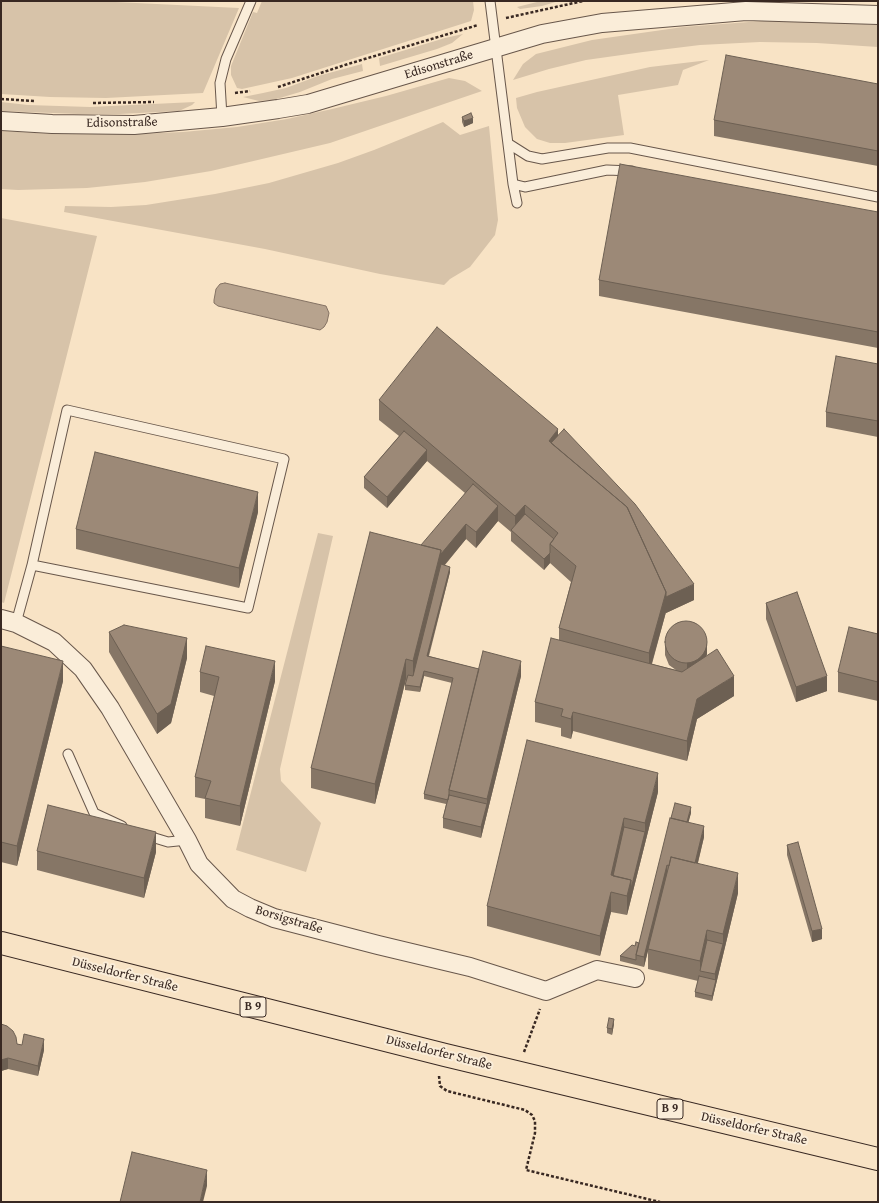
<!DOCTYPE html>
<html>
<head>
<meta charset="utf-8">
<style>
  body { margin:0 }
  #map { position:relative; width:879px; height:1203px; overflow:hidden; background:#f8e3c5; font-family:"Gentium Book Plus",serif }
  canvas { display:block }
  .frame { position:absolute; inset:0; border:2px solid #382822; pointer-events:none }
</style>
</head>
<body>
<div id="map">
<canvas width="879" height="1203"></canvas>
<div class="frame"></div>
</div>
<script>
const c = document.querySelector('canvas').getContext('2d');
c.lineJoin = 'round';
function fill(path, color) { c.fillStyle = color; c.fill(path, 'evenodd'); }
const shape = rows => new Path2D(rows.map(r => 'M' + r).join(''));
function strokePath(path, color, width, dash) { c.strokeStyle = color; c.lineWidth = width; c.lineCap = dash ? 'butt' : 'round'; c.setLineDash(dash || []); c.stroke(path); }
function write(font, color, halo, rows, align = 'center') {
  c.font = font + ' "Gentium Book Plus",serif'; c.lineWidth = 4; c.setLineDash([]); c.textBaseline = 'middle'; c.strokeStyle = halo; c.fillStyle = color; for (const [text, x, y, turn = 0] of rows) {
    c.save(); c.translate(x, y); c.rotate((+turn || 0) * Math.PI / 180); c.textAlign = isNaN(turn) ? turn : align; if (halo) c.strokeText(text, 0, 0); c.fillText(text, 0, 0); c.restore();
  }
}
fill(shape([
  [1,1,95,1,239,8,203,93,106,98,50,97,1,94],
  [262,1,473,1,474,10,471,21,292,78,242,89,237,88,231,75,231,66,253,12,257,13],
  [541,1,559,1,542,6,520,9,517,7],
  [775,20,825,21,878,25,878,47,817,43,760,42,700,45,643,52,586,60,549,69,513,80,523,64,536,54,592,40,683,27],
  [463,34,452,43,437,49,380,66,379,58,445,38],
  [709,60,683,70,678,85,618,95,624,135,565,143,550,143,537,139,525,127,517,108,516,98,537,92,650,67],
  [362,64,363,71,332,79,300,92,273,100,259,101,243,97,263,93,286,88,318,76],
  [449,78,465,81,482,91,330,143,211,171,145,182,87,188,18,190,1,189,1,131,53,134,137,134,183,132,237,127,287,119,332,109,386,96],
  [1,102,28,105,90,107,195,102,192,105,179,111,120,114,78,114,1,111],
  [443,122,460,135,489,126,498,220,495,235,470,267,450,279,444,285,380,274,265,249,64,212,65,206,111,207,146,205,215,194,269,183,338,163,374,150],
  [1,218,97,236,4,603,1,602],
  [318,533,333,536,280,769,281,781,321,823,306,872,236,850]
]), '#d7c3a9');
const water = shape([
  [225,283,326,306,329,313,327,322,324,327,320,330,218,306,214,303,214,300,216,289,220,284,225,283]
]);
fill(water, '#b7a38e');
strokePath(water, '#847263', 1);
const service = shape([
  [490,1,513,184,517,203],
  [222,117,220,83,226,59,251,1],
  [509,144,528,156,542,159,608,148,630,148,878,197],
  [513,184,525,187,607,170,632,171],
  [16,623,32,565,248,608,284,459,67,410,32,565],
  [68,754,94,813,122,826],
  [145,835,168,842,187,840]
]);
const minor = shape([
  [1,121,52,124,134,125,222,117,278,109,308,104,338,95,542,34,602,23,746,11,878,15],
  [1,619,16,623,54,642,83,669,110,708,187,840,199,864,233,899,250,908,274,918,378,945,470,967,546,991,597,970,635,978]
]);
const primary = shape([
  [1,943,445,1055,878,1159]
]);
strokePath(service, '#68574b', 11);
strokePath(minor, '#68574b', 20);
strokePath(primary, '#382822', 24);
strokePath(shape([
  [506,18,583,1],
  [278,87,348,64,478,25],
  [235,93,250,91],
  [1,99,34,101],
  [93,103,154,102],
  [524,1052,540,1009],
  [439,1076,440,1086,447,1091,525,1110,532,1115,535,1121,535,1133,526,1170,660,1202]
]), '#382822', 2.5, [3, 2]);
strokePath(service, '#faedd9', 9);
strokePath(minor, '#faedd9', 18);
strokePath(primary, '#f8e3c5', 22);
fill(shape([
  [878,84,878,166,714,136,714,120],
  [462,117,473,123,464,127,462,122],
  [878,212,878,348,599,296,599,280],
  [878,364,878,437,826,427,826,412],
  [379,400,558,435,694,600,666,613,666,612,652,664,676,670,669,665,665,655,665,645,707,654,706,656,734,696,697,719,687,761,573,731,571,739,561,736,561,728,535,722,535,702,559,640,559,628,571,582,550,563,544,570,511,541,511,532,498,521,476,548,466,539,445,565,450,572,429,656,479,669,521,676,481,838,443,828,443,818,446,804,424,799,424,794,452,683,424,676,420,692,405,690,405,685,406,680,406,679,375,804,311,788,311,768,465,493,427,461,387,508,364,488,364,477,399,436,379,420],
  [258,512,239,588,76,549,76,529],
  [766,603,827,691,796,702,766,619],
  [109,632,187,658,171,723,157,734,109,652],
  [878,634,878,701,838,692,838,672],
  [1,646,63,681,17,866,1,862],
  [200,672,275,681,240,826,205,818,205,799,195,797,195,777,214,696,200,692],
  [658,792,627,915,611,912,600,956,487,926,487,906],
  [691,813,688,822,704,837,698,863,738,893,712,1001,695,997,695,992,698,981,648,969,648,950,644,967,620,961,620,956,639,943,671,818],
  [787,845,822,939,812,942,787,855],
  [37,851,156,852,144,898,37,870],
  [1,1024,17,1044,44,1050,38,1076,8,1069,1,1071],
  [614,1024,612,1035,607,1033,607,1028]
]), '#867666');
fill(shape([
  [473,118,473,123,464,127,464,121],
  [558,429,558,449,549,441],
  [427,450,427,461,387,508,387,497],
  [258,492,258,512,239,588,239,568],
  [525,505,525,525,515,534,515,516],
  [498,506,498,521,476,548,476,532],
  [466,524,466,539,441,569,413,681,413,661,441,550],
  [550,553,550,563,544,570,544,559],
  [450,567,450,572,427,661,427,656],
  [694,584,694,600,666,613,666,597],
  [666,592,666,612,649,673,649,653],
  [187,638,187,658,171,723,157,734,157,714],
  [707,643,707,654,704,663,687,673,687,663],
  [406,659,406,679,375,804,375,784],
  [63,661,63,681,17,866,17,846],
  [275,661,275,681,240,826,240,806],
  [521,661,521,676,481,838,481,827,487,804,487,799],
  [424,671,424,676,420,692,420,687],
  [734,676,734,696,697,719,687,761,687,741,697,699],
  [827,676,827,691,796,702,796,687],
  [573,712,573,731,571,739,571,719],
  [658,773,658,792,627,915,627,896,631,880,645,832,645,823],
  [691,807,691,813,686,832,686,827],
  [624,818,624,837,613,885,611,875],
  [704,826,704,837,693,882,693,871],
  [156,832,156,852,144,898,144,878],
  [667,865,667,875,644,967,644,957],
  [738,873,738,893,712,1001,712,996,715,981,715,974,723,944,723,934],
  [611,892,611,912,600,956,600,936],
  [822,929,822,939,812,942,812,931],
  [707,930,707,950,700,971,700,961],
  [614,1019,614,1024,612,1035,612,1029],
  [44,1039,44,1050,38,1076,38,1066],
  [8,1058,8,1069,1,1071,1,1060],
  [207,1170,207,1186,203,1202,200,1202]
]), '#6d6053');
const building = shape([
  [726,55,878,84,878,151,714,120,726,55],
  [471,113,473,118,464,121,462,117,471,113],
  [620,164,878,212,878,332,599,280,620,164],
  [437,327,558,429,549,441,627,507,666,592,649,653,559,628,576,566,550,544,558,533,525,505,515,516,379,400,437,327],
  [836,356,878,364,878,421,826,412,836,356],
  [564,429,635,504,694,584,666,597,666,592,627,507,551,443,564,429],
  [404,431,427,450,387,497,364,477,404,431],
  [95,452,258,492,239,568,76,529,95,452],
  [473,484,498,506,476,532,466,524,441,554,441,550,421,545,473,484],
  [525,514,554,539,550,544,550,553,544,559,511,530,525,514],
  [370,532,441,550,413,661,406,659,375,784,311,768,370,532],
  [441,564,450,567,427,656,479,669,449,790,449,795,448,800,424,794,453,678,424,671,420,687,405,685,408,675,413,676,441,564],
  [797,592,827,676,796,687,766,603,797,592],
  '665 642a21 21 0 1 1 42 0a21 21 0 1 1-42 0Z',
  [124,625,187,638,171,704,157,714,109,632,124,625],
  [849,627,878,634,878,682,838,672,849,627],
  [551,638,682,672,717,649,734,676,697,699,687,741,573,712,571,719,561,716,563,709,535,702,551,638],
  [1,646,63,661,17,846,1,842,1,646],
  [206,646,275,661,240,806,205,798,211,781,195,777,219,677,200,672,206,646],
  [483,651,521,661,487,799,449,790,483,651],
  [527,740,658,773,645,823,624,818,611,875,631,880,627,896,611,892,600,936,487,906,527,740],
  [449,795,487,804,481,827,443,818,449,795],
  [675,803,691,807,687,822,671,818,675,803],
  [48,805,156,832,144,878,37,851,48,805],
  [670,818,704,826,695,863,671,857,669,866,667,865,644,957,636,955,670,818],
  [624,827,645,832,631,889,631,880,613,876,624,827],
  [798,842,822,929,812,931,787,845,798,842],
  [671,857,738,873,723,934,707,930,700,961,648,949,671,857],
  [707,940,723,944,715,974,700,971,707,940],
  [636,942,639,943,636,955,636,960,620,956,632,945,635,946,636,942],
  [699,976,716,980,712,996,695,992,699,976],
  [609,1018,614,1019,612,1029,607,1028,609,1018],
  [1,1024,7,1026,13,1031,16,1037,17,1044,22,1045,24,1034,44,1039,38,1066,8,1058,1,1060,1,1024],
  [132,1152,207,1170,200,1202,120,1202,132,1152]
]);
fill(building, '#9c8977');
strokePath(building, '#6d6053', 1);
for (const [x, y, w] of [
  [253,1007,26],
  [670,1109,26]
]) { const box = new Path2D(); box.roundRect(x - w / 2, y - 10, w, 20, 3); c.fillStyle = '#faedd9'; c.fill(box); strokePath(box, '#382822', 1); }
write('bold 12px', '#382822', null, [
  ["B 9",253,1007],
  ["B 9",670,1109]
]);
write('13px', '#382822', '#faedd9', [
  ["Edisonstraße",439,65,-17],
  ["Edisonstraße",122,123,-1],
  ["Borsigstraße",289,920,17],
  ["Düsseldorfer Straße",125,975,14],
  ["Düsseldorfer Straße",439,1053,14],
  ["Düsseldorfer Straße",754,1129,13]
]);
</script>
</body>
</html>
